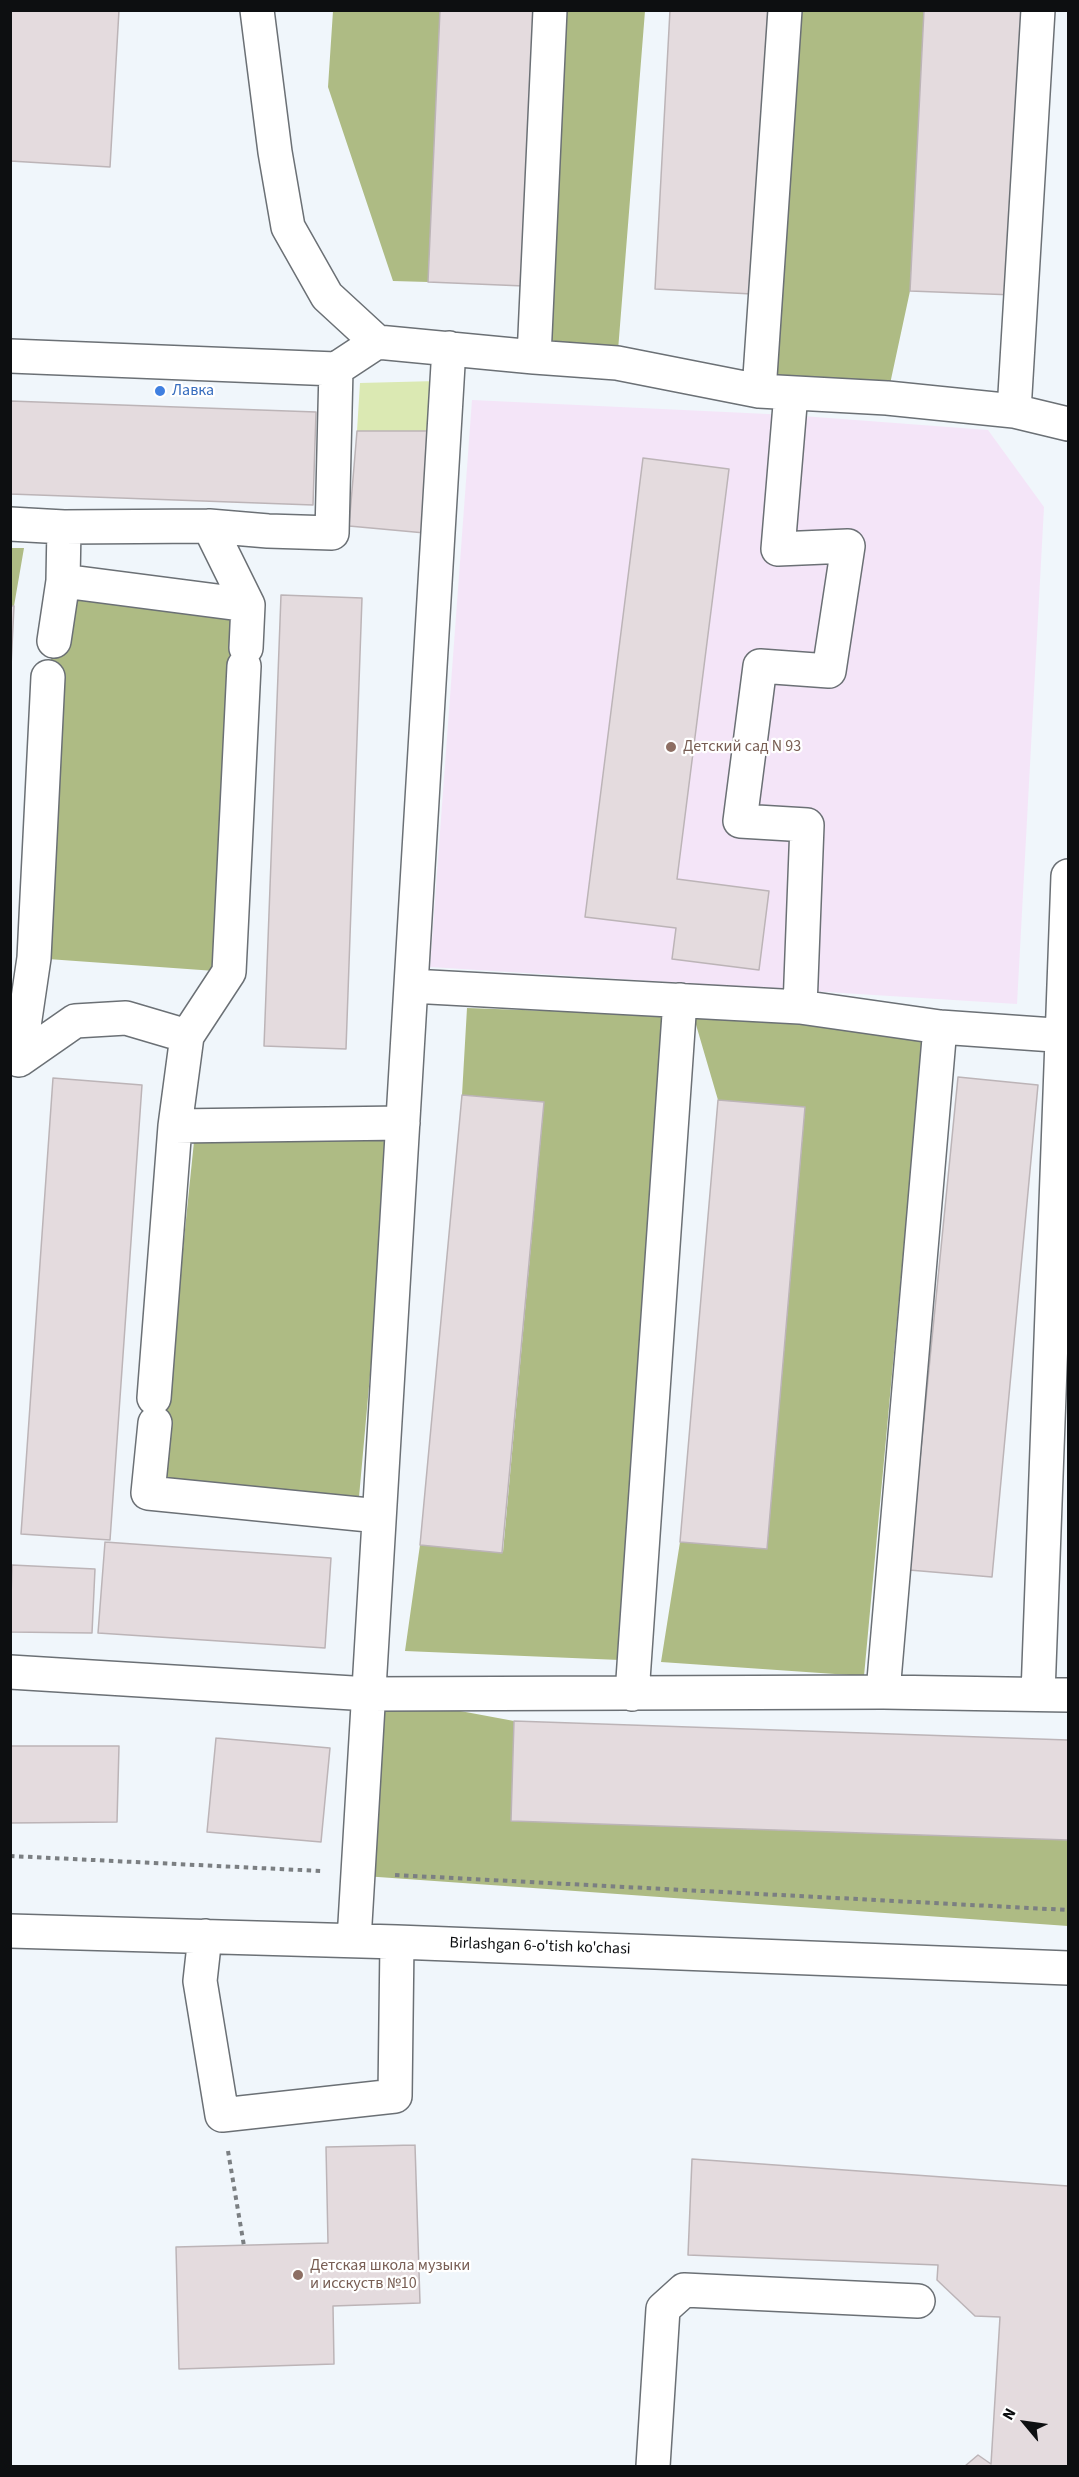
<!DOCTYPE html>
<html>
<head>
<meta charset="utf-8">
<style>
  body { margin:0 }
  #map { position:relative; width:1079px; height:2477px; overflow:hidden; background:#f0f6fb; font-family:"Source Sans 3",sans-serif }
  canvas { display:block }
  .frame { position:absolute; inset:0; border:12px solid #0d0f11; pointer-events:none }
  .north { position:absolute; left:995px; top:2393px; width:60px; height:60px; -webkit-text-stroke:4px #fff; paint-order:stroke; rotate:299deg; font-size:16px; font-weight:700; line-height:24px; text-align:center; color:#0d0f11 }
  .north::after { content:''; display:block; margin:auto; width:21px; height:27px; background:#0d0f11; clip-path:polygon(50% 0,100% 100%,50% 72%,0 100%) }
</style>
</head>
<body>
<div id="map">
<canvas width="1079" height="2477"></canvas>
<div class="frame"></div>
<div class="north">N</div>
</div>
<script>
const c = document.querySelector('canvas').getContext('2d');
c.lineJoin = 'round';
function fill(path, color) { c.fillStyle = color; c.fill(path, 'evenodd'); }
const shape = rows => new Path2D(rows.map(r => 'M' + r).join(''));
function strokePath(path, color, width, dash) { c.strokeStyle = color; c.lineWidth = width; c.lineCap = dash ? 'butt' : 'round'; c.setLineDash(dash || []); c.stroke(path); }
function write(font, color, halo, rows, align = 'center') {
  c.font = font + ' "Source Sans 3",sans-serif'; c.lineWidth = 4.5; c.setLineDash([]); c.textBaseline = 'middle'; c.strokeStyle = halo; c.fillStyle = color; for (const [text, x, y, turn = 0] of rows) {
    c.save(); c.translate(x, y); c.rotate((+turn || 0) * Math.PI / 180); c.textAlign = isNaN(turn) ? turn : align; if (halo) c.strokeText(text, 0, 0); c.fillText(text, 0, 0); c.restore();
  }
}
fill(shape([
  [472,400,789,415,988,430,1044,507,1017,1004,430,967]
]), '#f4e5f8');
fill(shape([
  [437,381,432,431,357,431,360,383]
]), '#dbe9b3');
fill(shape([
  [333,11,440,11,428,282,393,281,328,87],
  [550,11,645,11,617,363,534,357],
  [785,11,924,11,910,291,887,398,759,391],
  [11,548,24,548,14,606,11,606],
  [63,581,248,605,229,972,34,958,48,677],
  [467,1008,662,1015,620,1660,405,1651,420,1545,503,1552,544,1102,462,1095],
  [692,1011,924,1029,864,1676,661,1662,680,1542,767,1549,805,1108,718,1100],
  [196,1122,391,1142,359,1497,159,1483],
  [369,1694,514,1721,511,1821,1068,1840,1068,1926,364,1876]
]), '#aebb84');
const building = shape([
  [10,10,119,10,110,167,10,161,10,10],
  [440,10,537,10,524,286,428,282,440,10],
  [670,10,768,10,752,294,655,289,670,10],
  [924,10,1028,10,1014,295,910,291,924,10],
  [10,401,316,412,313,505,10,494,10,401],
  [357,431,432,431,425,533,349,526,357,431],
  [643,458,729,469,677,879,769,891,759,970,672,959,676,928,585,917,643,458],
  [281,595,362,598,346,1049,264,1046,281,595],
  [10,606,14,606,10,687,10,606],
  [958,1077,1038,1085,992,1577,909,1570,958,1077],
  [53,1078,142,1085,110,1540,21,1534,53,1078],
  [462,1095,544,1102,502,1553,420,1545,462,1095],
  [718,1100,805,1107,767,1549,680,1542,718,1100],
  [105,1542,331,1558,325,1648,98,1633,105,1542],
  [12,1565,95,1569,92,1633,10,1632,12,1565],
  [514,1721,1068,1740,1068,1840,511,1821,514,1721],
  [216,1738,330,1748,321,1842,207,1832,216,1738],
  [10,1746,119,1746,117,1822,10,1823,10,1746],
  [415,2145,420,2303,333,2306,334,2364,179,2369,176,2247,328,2243,326,2147,415,2145],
  [692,2159,1068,2186,1068,2466,965,2466,978,2455,991,2464,1000,2317,975,2316,937,2280,938,2265,688,2255,692,2159]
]);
fill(building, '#e4dbde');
strokePath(building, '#bcb4b7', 1.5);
const minor = shape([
  [257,10,275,152,288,227,327,296,377,342],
  [10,356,336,369,377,342,534,357,617,363,759,391,887,398,1014,411,1068,424],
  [534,357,550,10],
  [759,391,785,10],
  [791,393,778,549,848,546,829,671,760,666,740,821,807,825,800,1007],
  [1014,411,1038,10],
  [10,524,64,527,209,526,268,531,332,533,336,369],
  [209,526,248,605,246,648],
  [63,581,64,527],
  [54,641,63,581,248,605],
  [48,677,34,958,19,1060,75,1021,126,1018,187,1036],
  [411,986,800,1007,940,1027,1068,1036],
  [175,1126,187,1036,229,972,244,666],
  [154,1398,175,1126,403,1123],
  [155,1423,148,1493,379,1516],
  [10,1672,369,1694,883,1692,1068,1695],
  [883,1692,940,1027],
  [632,1694,680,1000],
  [1038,1694,1068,876],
  [10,1931,397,1942,1068,1968],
  [205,1936,200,1981,222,2115,395,2096,397,1942],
  [354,1940,449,348],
  [653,2466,663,2309,684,2290,918,2301]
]);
strokePath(minor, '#6b7075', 36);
strokePath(shape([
  [10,1856,321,1871],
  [395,1875,1068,1910],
  [228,2151,244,2246]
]), '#7b7f82', 4, [4.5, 4.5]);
strokePath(minor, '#fff', 33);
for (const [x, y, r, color] of [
  [160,391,6,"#3f7fe0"],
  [671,747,6,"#8d6e63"],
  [298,2275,6,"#8d6e63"]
]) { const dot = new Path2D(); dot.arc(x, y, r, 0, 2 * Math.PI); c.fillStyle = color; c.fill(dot); strokePath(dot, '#fff', 2); }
write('16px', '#366cbe', '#fff', [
  ["Лавка",172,391]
], 'left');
write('16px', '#785e54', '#fff', [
  ["Детский сад N 93",683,747],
  ["Детская школа музыки",310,2266],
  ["и исскуств №10",310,2284]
], 'left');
write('16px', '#0d0f11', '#fff', [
  ["Birlashgan 6-o'tish ko'chasi",540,1947,2]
]);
</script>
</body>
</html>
